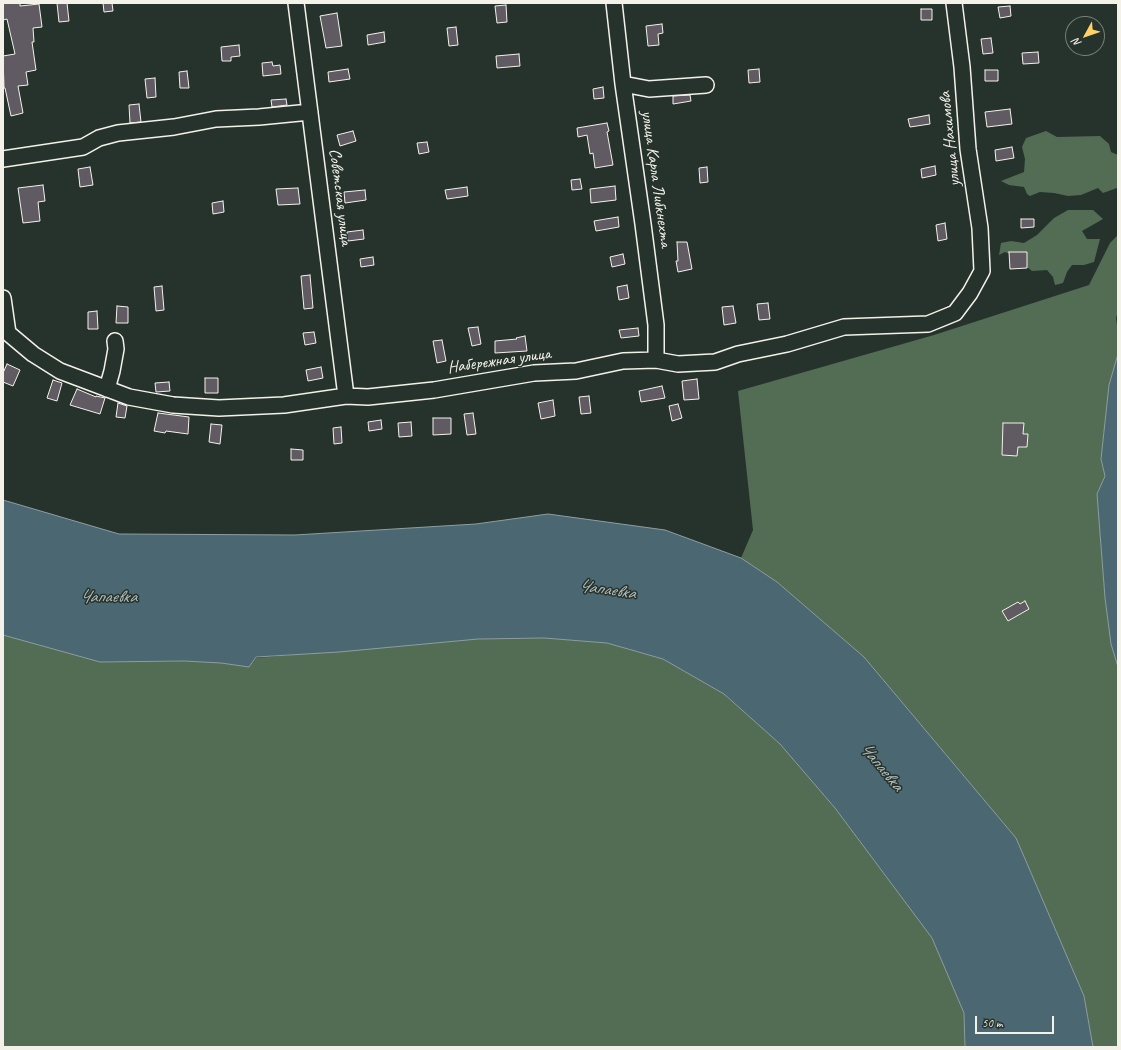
<!DOCTYPE html>
<html>
<head>
<meta charset="utf-8">
<style>
  body { margin:0 }
  #map { position:relative; width:1121px; height:1050px; overflow:hidden; background:#26332d; font-family:Caveat,sans-serif }
  canvas { display:block }
  .frame { position:absolute; inset:0; border:4px solid #f4f1e8; pointer-events:none }
  .north { position:absolute; left:1065px; top:16px; width:40px; height:40px; box-sizing:border-box; background:#26332d; border:1px solid #787f78; border-radius:50%; rotate:230deg; font-size:11px; font-weight:700; line-height:16px; text-align:center; color:#f4f1e8 }
  .north::after { content:''; display:block; margin:auto; width:14px; height:18px; background:#ffd166; clip-path:polygon(50% 0,100% 100%,50% 72%,0 100%) }
  .scale { position:absolute; left:975px; top:1016px; width:79px; height:18px; box-sizing:border-box; border:2px solid #f4f1e8; border-top:0; padding-left:5px; font-size:12px; line-height:14px; white-space:nowrap; color:#f4f1e8; -webkit-text-stroke:3px #26332d; paint-order:stroke }
</style>
</head>
<body>
<div id="map">
<canvas width="1121" height="1050"></canvas>
<div class="frame"></div>
<div class="north">N</div>
<div class="scale">50 m</div>
</div>
<script>
const c = document.querySelector('canvas').getContext('2d');
c.lineJoin = 'round';
function fill(path, color) { c.fillStyle = color; c.fill(path, 'evenodd'); }
const shape = rows => new Path2D(rows.map(r => 'M' + r).join(''));
function strokePath(path, color, width, dash) { c.strokeStyle = color; c.lineWidth = width; c.lineCap = dash ? 'butt' : 'round'; c.setLineDash(dash || []); c.stroke(path); }
function write(font, color, halo, rows, align = 'center') {
  c.font = font + ' Caveat,sans-serif'; c.lineWidth = 3; c.setLineDash([]); c.textBaseline = 'middle'; c.strokeStyle = halo; c.fillStyle = color; for (const [text, x, y, turn = 0] of rows) {
    c.save(); c.translate(x, y); c.rotate((+turn || 0) * Math.PI / 180); c.textAlign = isNaN(turn) ? turn : align; if (halo) c.strokeText(text, 0, 0); c.fillText(text, 0, 0); c.restore();
  }
}
fill(shape([
  [1046,131,1057,137,1100,136,1109,144,1111,152,1118,155,1118,188,1117,188,1103,193,1098,188,1081,195,1068,196,1054,193,1040,192,1030,196,1027,194,1024,187,1009,185,1001,181,1024,172,1025,159,1022,147,1026,138],
  [1068,210,1093,210,1103,219,1082,231,1087,239,1100,239,1094,262,1084,265,1072,265,1067,272,1063,283,1055,285,1053,277,1047,270,1032,271,1014,256,1005,252,999,255,1001,243,1011,241,1024,243,1037,235,1054,218],
  [1118,235,1118,312,1116,318,1118,333,1118,354,1109,385,1101,459,1105,476,1097,494,1105,598,1111,644,1118,667,1118,1047,1093,1047,1084,996,1016,838,864,657,777,582,741,558,753,530,738,391,934,335,1089,285,1110,243],
  [3,635,100,662,184,661,221,663,249,667,256,658,478,639,544,638,607,643,663,659,724,694,780,744,835,808,932,938,964,1013,965,1047,3,1047]
]), '#526d53');
const water = shape([
  [1118,354,1118,667,1111,644,1105,598,1097,494,1105,476,1101,459,1109,385,1118,354],
  [3,500,119,534,295,535,476,524,548,514,665,530,741,558,777,582,864,657,1016,838,1084,996,1093,1047,965,1047,964,1013,932,938,835,808,780,744,724,694,663,659,607,643,544,638,478,639,339,652,256,657,249,667,221,663,184,661,100,662,3,635,3,500]
]);
fill(water, '#4b6771');
strokePath(water, '#8f9ea1', 1);
const building = shape([
  [3,3,20,3,20,6,39,4,42,27,33,28,34,42,32,42,36,70,26,72,28,85,18,86,23,113,11,116,5,88,4,88,3,56,15,54,7,19,3,20,3,3],
  [57,3,67,3,69,21,59,22,57,3],
  [103,3,112,3,113,11,104,12,103,3],
  [506,5,507,22,497,23,495,6,506,5],
  [1010,6,1011,16,1000,18,998,7,1010,6],
  [921,9,932,9,932,20,921,20,921,9],
  [337,13,342,46,326,48,320,16,337,13],
  [662,24,663,33,658,34,659,45,648,46,646,26,662,24],
  [456,27,458,45,449,46,447,28,456,27],
  [384,32,385,42,368,45,367,35,384,32],
  [991,38,993,53,983,54,981,39,991,38],
  [239,45,240,56,231,57,231,61,222,61,221,47,239,45],
  [1038,52,1039,63,1023,64,1022,53,1038,52],
  [519,54,520,66,497,68,496,56,519,54],
  [272,62,273,66,280,65,281,74,263,76,262,63,272,62],
  [348,69,350,79,329,82,328,72,348,69],
  [759,69,760,82,749,83,748,70,759,69],
  [985,70,998,70,998,81,985,81,985,70],
  [187,71,189,88,180,88,179,72,187,71],
  [155,78,156,97,147,98,145,79,155,78],
  [603,87,604,98,594,99,593,89,603,87],
  [690,95,691,101,673,104,673,96,690,95],
  [286,99,287,105,272,107,271,100,286,99],
  [139,104,141,122,130,123,129,105,139,104],
  [1010,109,1012,124,987,127,985,112,1010,109],
  [929,115,930,124,910,127,908,119,929,115],
  [607,123,609,131,607,132,613,165,595,168,593,153,590,154,587,135,578,137,577,128,607,123],
  [353,131,356,141,340,146,337,135,353,131],
  [427,142,429,152,419,154,417,143,427,142],
  [1012,147,1014,158,996,161,995,150,1012,147],
  [935,166,936,175,922,178,921,169,935,166],
  [90,167,93,185,80,187,78,169,90,167],
  [707,167,708,182,700,183,699,168,707,167],
  [580,179,582,189,572,190,571,180,580,179],
  [43,185,45,201,38,202,40,221,23,223,18,188,43,185],
  [615,186,616,200,591,203,590,189,615,186],
  [467,187,468,196,447,199,445,190,467,187],
  [298,188,300,204,278,205,276,189,298,188],
  [365,190,366,200,345,203,344,192,365,190],
  [223,201,224,212,213,214,212,203,223,201],
  [618,217,619,227,596,231,594,221,618,217],
  [1021,219,1034,219,1034,227,1021,228,1021,219],
  [945,223,947,239,938,241,936,225,945,223],
  [363,230,364,239,348,241,347,232,363,230],
  [677,242,687,242,692,269,678,272,676,261,678,261,677,242],
  [1009,252,1027,252,1027,268,1010,269,1009,252],
  [623,254,625,264,612,267,610,257,623,254],
  [373,257,374,265,361,267,360,259,373,257],
  [310,275,313,308,304,309,301,276,310,275],
  [627,285,629,298,619,300,617,287,627,285],
  [162,286,164,310,156,311,154,287,162,286],
  [768,303,770,319,759,320,757,304,768,303],
  [117,306,128,307,128,323,116,323,117,306],
  [733,306,736,323,724,325,722,307,733,306],
  [97,311,98,329,88,329,88,312,97,311],
  [478,327,481,344,472,346,468,328,478,327],
  [638,328,639,336,621,338,619,330,638,328],
  [314,332,316,343,305,345,303,333,314,332],
  [525,336,527,351,495,353,495,341,517,339,516,338,525,336],
  [442,340,446,361,437,363,433,341,442,340],
  [7,364,20,370,13,386,3,382,3,373,7,364],
  [321,367,323,378,308,381,306,370,321,367],
  [205,378,218,378,218,393,205,393,205,378],
  [697,379,699,399,684,400,682,381,697,379],
  [53,380,62,383,57,401,47,398,53,380],
  [169,382,170,391,156,392,155,383,169,382],
  [662,386,665,398,641,402,639,391,662,386],
  [77,389,96,397,96,396,105,398,100,414,70,405,77,389],
  [589,396,591,413,581,414,579,397,589,396],
  [553,400,555,416,541,419,538,403,553,400],
  [118,403,127,406,125,418,116,417,118,403],
  [678,404,682,418,672,421,669,406,678,404],
  [158,413,189,417,188,434,166,431,165,433,154,431,158,413],
  [473,413,476,434,467,435,464,414,473,413],
  [433,418,451,418,451,434,433,435,433,418],
  [381,420,382,429,369,431,368,422,381,420],
  [411,422,412,436,399,437,398,423,411,422],
  [1003,423,1024,423,1023,434,1028,434,1027,447,1018,447,1017,456,1002,455,1003,423],
  [211,424,222,425,220,444,209,442,211,424],
  [341,427,342,443,334,444,333,428,341,427],
  [291,449,303,450,303,460,291,460,291,449],
  [1025,601,1029,609,1008,621,1002,611,1018,602,1020,604,1025,601]
]);
fill(building, '#605a63');
strokePath(building, '#f4f1e8', 1);
const minor = shape([
  [296,3,346,396],
  [614,3,623,84,643,224,656,325,656,360],
  [623,84,649,89,706,85],
  [3,159,83,147,99,138,118,133,174,127,216,119,259,117,310,112],
  [3,298,8,333,33,354,60,371,129,397,173,405,219,408,284,405,346,396,368,397,434,390,534,373,576,371,623,361,656,360,678,364,715,362,738,354,787,344,844,327,928,324,955,313,970,293,982,271,980,228,968,149,962,67,954,3],
  [107,389,112,371,116,349,115,341]
]);
strokePath(minor, '#f4f1e8', 18);
strokePath(minor, '#26332d', 15);
write('17px', '#f4f1e8', '#26332d', [
  ["улица Нахимова",950,139,-96],
  ["улица Карла Либкнехта",656,179,82],
  ["Советская улица",340,197,83],
  ["Набережная улица",499,361,-8]
]);
write('italic 18px', '#b0bab8', '#26332d', [
  ["Чапаевка",607,590,8],
  ["Чапаевка",108,597],
  ["Чапаевка",881,767,50]
]);
</script>
</body>
</html>
